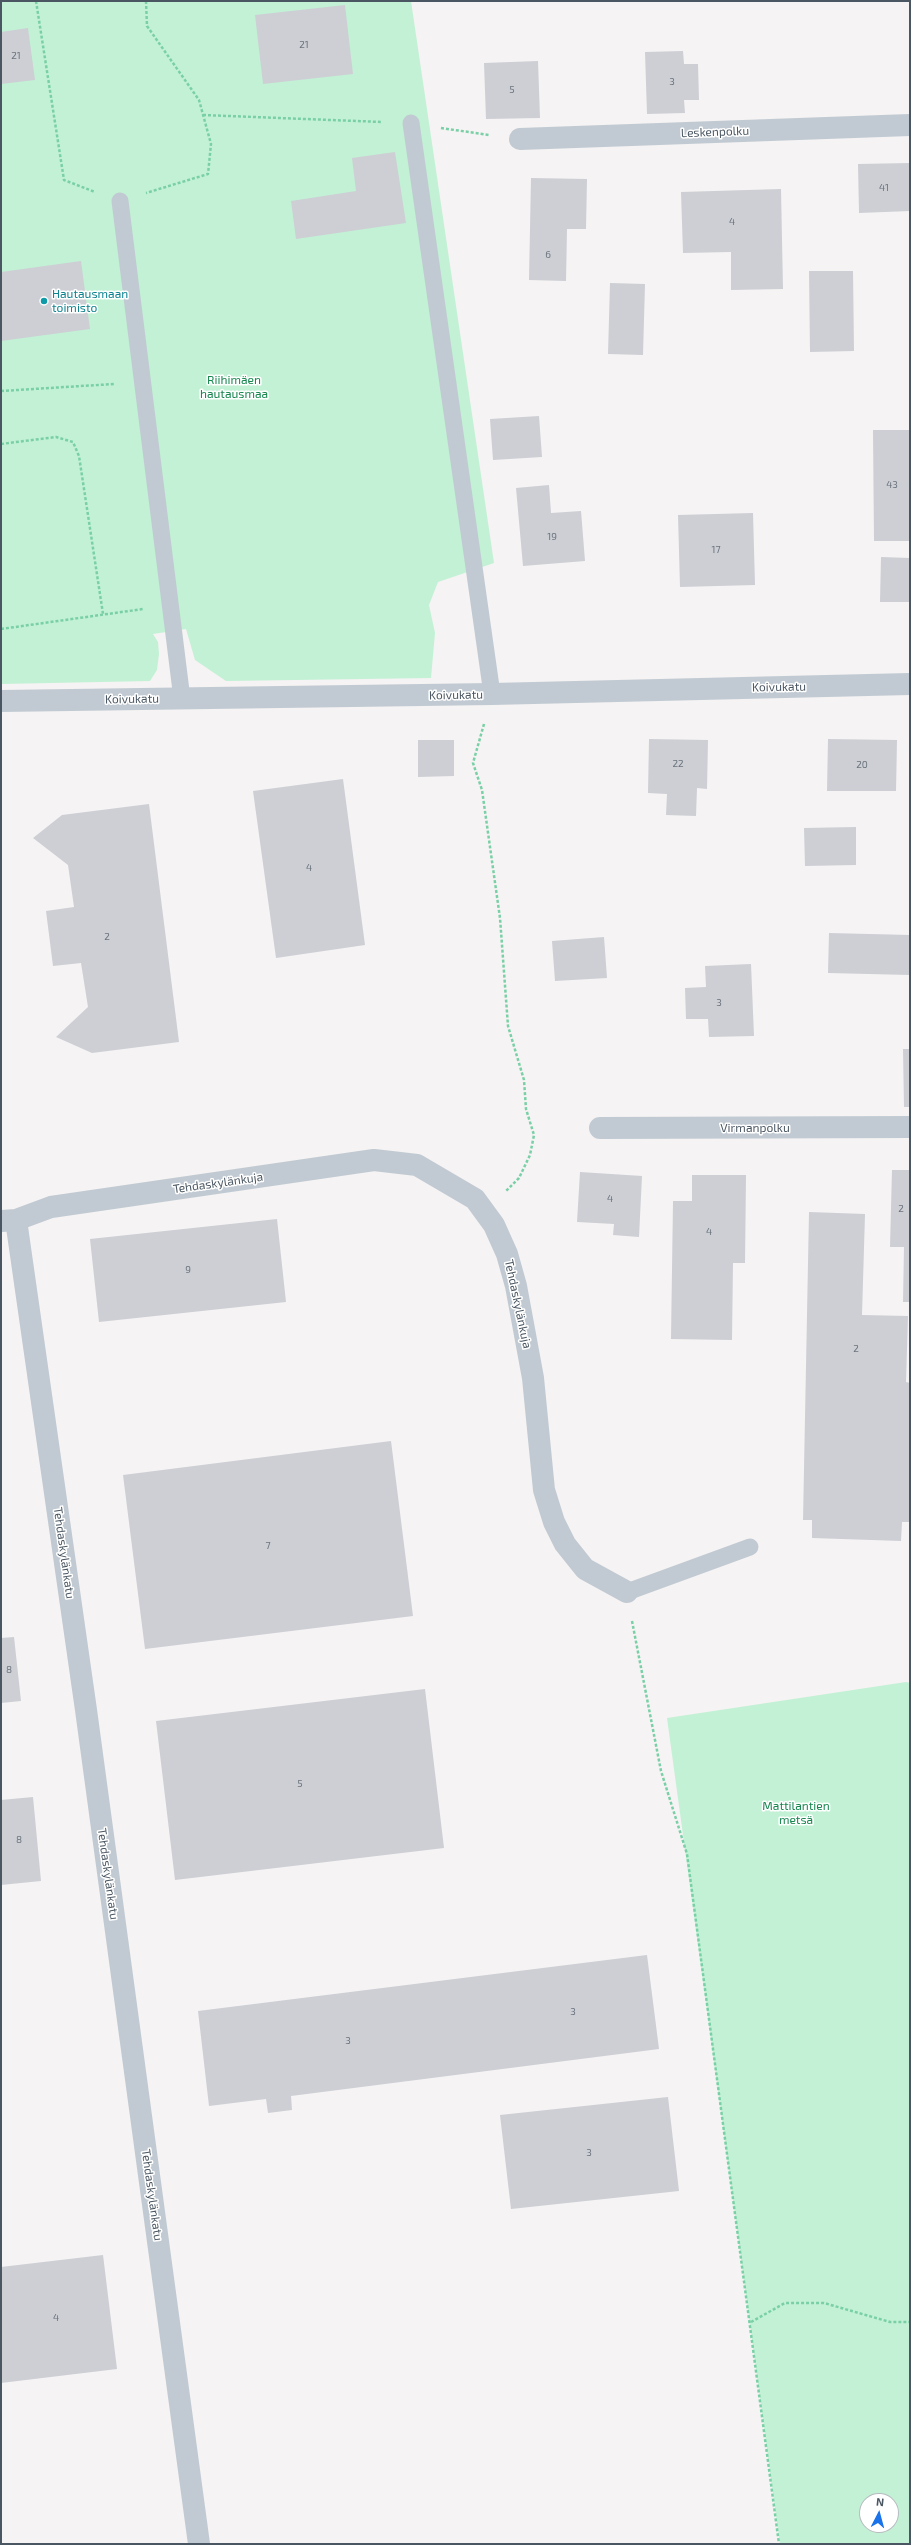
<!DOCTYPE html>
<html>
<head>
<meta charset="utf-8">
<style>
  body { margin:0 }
  #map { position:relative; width:911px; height:2545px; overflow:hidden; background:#f5f3f3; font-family:"Exo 2",sans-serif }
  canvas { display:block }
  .frame { position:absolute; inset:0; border:2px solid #4a5661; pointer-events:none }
  .north { position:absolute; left:859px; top:2493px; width:40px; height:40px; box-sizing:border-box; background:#fff; border:1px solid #b7bbc0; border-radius:50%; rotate:6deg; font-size:11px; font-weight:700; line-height:16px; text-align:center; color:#4a5661 }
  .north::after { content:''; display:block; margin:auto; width:14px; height:18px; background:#1a73e8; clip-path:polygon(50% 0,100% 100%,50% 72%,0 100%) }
</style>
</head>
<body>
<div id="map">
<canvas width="911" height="2545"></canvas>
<div class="frame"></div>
<div class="north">N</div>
</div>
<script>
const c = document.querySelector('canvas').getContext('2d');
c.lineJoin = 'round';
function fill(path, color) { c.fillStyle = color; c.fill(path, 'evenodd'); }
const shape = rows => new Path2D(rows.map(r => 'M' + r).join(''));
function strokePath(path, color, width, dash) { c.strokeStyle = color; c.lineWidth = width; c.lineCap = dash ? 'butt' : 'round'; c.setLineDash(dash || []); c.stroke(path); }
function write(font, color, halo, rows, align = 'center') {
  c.font = font + ' "Exo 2",sans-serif'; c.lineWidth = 3; c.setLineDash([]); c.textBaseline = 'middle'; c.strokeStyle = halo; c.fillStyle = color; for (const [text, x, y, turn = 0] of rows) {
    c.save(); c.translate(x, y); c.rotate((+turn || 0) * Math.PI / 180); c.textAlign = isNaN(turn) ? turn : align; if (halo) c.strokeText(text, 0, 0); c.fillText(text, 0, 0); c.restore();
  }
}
fill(shape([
  [1,1,411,1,494,563,438,582,429,605,435,633,431,678,226,681,195,660,186,629,153,634,158,642,159,654,157,670,150,681,1,684],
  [906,1682,910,1683,910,2544,780,2544,667,1718],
  [867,2501,891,2501,891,2525,867,2525]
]), '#c3f1d5');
fill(shape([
  [345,5,353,74,263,84,255,15],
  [28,28,35,80,1,84,1,32],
  [683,51,684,64,698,64,699,100,684,100,685,113,647,114,645,52],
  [538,61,540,118,486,119,484,63],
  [395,152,406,223,296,239,291,201,356,191,352,158],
  [910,163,910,211,859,213,858,164],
  [531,178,587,179,586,229,567,229,566,281,529,280],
  [781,189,783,289,731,290,731,252,683,253,681,192],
  [81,261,90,329,1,341,1,272],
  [809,271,853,271,854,351,810,352],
  [610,283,645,284,643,355,608,354],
  [539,416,542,457,493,460,490,419],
  [873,430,910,430,910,541,874,541],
  [549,485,551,513,581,511,585,561,523,566,516,488],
  [753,513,755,585,680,587,678,515],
  [881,557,910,558,910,602,880,602],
  [649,739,708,740,707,789,697,788,696,816,666,815,667,794,648,793],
  [828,739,897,740,896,791,827,791],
  [418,740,454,740,454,776,418,777],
  [343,779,365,945,276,958,253,791],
  [149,804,179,1042,92,1053,56,1037,88,1007,81,963,53,966,46,911,74,907,68,865,33,838,62,815],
  [856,827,856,865,805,866,804,828],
  [829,933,910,935,910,975,828,973],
  [604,937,607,978,555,981,552,941],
  [751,964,754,1036,709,1037,708,1019,686,1019,685,988,706,987,705,966],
  [903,1049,910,1049,910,1107,904,1107],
  [892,1170,910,1170,910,1302,903,1302,904,1247,890,1247],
  [580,1172,642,1176,639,1237,613,1235,614,1224,577,1222],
  [692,1175,746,1175,745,1263,733,1263,732,1340,671,1339,673,1201,692,1201],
  [809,1212,865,1214,862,1315,908,1316,906,1382,910,1383,910,1522,902,1522,901,1541,812,1538,812,1520,803,1520],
  [277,1219,286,1302,99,1322,90,1239],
  [391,1441,413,1616,145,1649,123,1475],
  [14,1637,21,1701,1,1703,1,1638],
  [425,1689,444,1848,175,1880,156,1721],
  [33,1797,41,1881,1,1885,1,1800],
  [647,1955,659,2049,291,2096,292,2110,268,2113,266,2099,209,2106,198,2011],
  [668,2097,679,2191,511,2209,500,2115],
  [103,2255,117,2369,1,2383,1,2267]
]), '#cdcfd5');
strokePath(shape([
  [36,1,64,180,95,192],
  [146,1,147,26,199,100,211,144,208,174,146,193],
  [203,115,382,122],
  [441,128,489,135],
  [1,391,114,384],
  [1,444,56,437,73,442,79,456,103,614],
  [1,629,143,609],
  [484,724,473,763,482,790,500,918,508,1026,524,1080,526,1109,534,1135,530,1155,519,1178,506,1191],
  [632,1621,661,1771,687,1854,779,2544],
  [751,2322,785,2303,824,2303,890,2322,910,2322]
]), '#7ad0a6', 2.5, [3, 2]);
strokePath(shape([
  [411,123,492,694],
  [120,201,182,699],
  [627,1592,750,1547]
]), '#c1cad2', 17);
strokePath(shape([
  [520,139,910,125],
  [1,701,492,694,910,684],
  [600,1128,910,1127],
  [16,1220,86,1710,199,2544],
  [2,1221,16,1220,51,1207,374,1160,417,1165,475,1199,494,1225,507,1254,516,1286,533,1378,544,1490,554,1522,565,1544,585,1569,627,1592]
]), '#c1cad2', 22);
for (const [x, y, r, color] of [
  [44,301,4,"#0f9aa8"]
]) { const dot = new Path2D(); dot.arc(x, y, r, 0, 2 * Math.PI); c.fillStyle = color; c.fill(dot); strokePath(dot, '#fff', 1.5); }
write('10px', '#6b747e', null, [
  ["21",304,45],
  ["21",16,56],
  ["3",672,82],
  ["5",512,90],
  ["41",884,188],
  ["4",732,222],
  ["6",548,255],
  ["43",892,485],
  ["19",552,537],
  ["17",716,550],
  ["22",678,764],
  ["20",862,765],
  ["4",309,868],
  ["2",107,937],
  ["3",719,1003],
  ["4",610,1199],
  ["2",901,1209],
  ["4",709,1232],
  ["9",188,1270],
  ["2",856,1349],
  ["7",268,1546],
  ["8",9,1670],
  ["5",300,1784],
  ["8",19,1840],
  ["3",573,2012],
  ["3",348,2041],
  ["3",589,2153],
  ["4",56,2318]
]);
write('12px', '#4a5661', '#fff', [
  ["Leskenpolku",715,132,-2],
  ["Koivukatu",779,687,-1],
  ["Koivukatu",456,695,-1],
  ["Koivukatu",132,699,-1],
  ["Virmanpolku",755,1128],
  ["Tehdaskylänkuja",218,1183,-8],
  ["Tehdaskylänkuja",518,1304,78],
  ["Tehdaskylänkatu",64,1553,82],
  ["Tehdaskylänkatu",108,1874,82],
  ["Tehdaskylänkatu",152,2195,82]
]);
write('12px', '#0d838f', '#fff', [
  ["Hautausmaan",52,294],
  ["toimisto",52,308]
], 'left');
write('12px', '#17864f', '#fff', [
  ["Riihimäen",234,380],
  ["hautausmaa",234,394],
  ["Mattilantien",796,1806],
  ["metsä",796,1820]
]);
</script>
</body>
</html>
